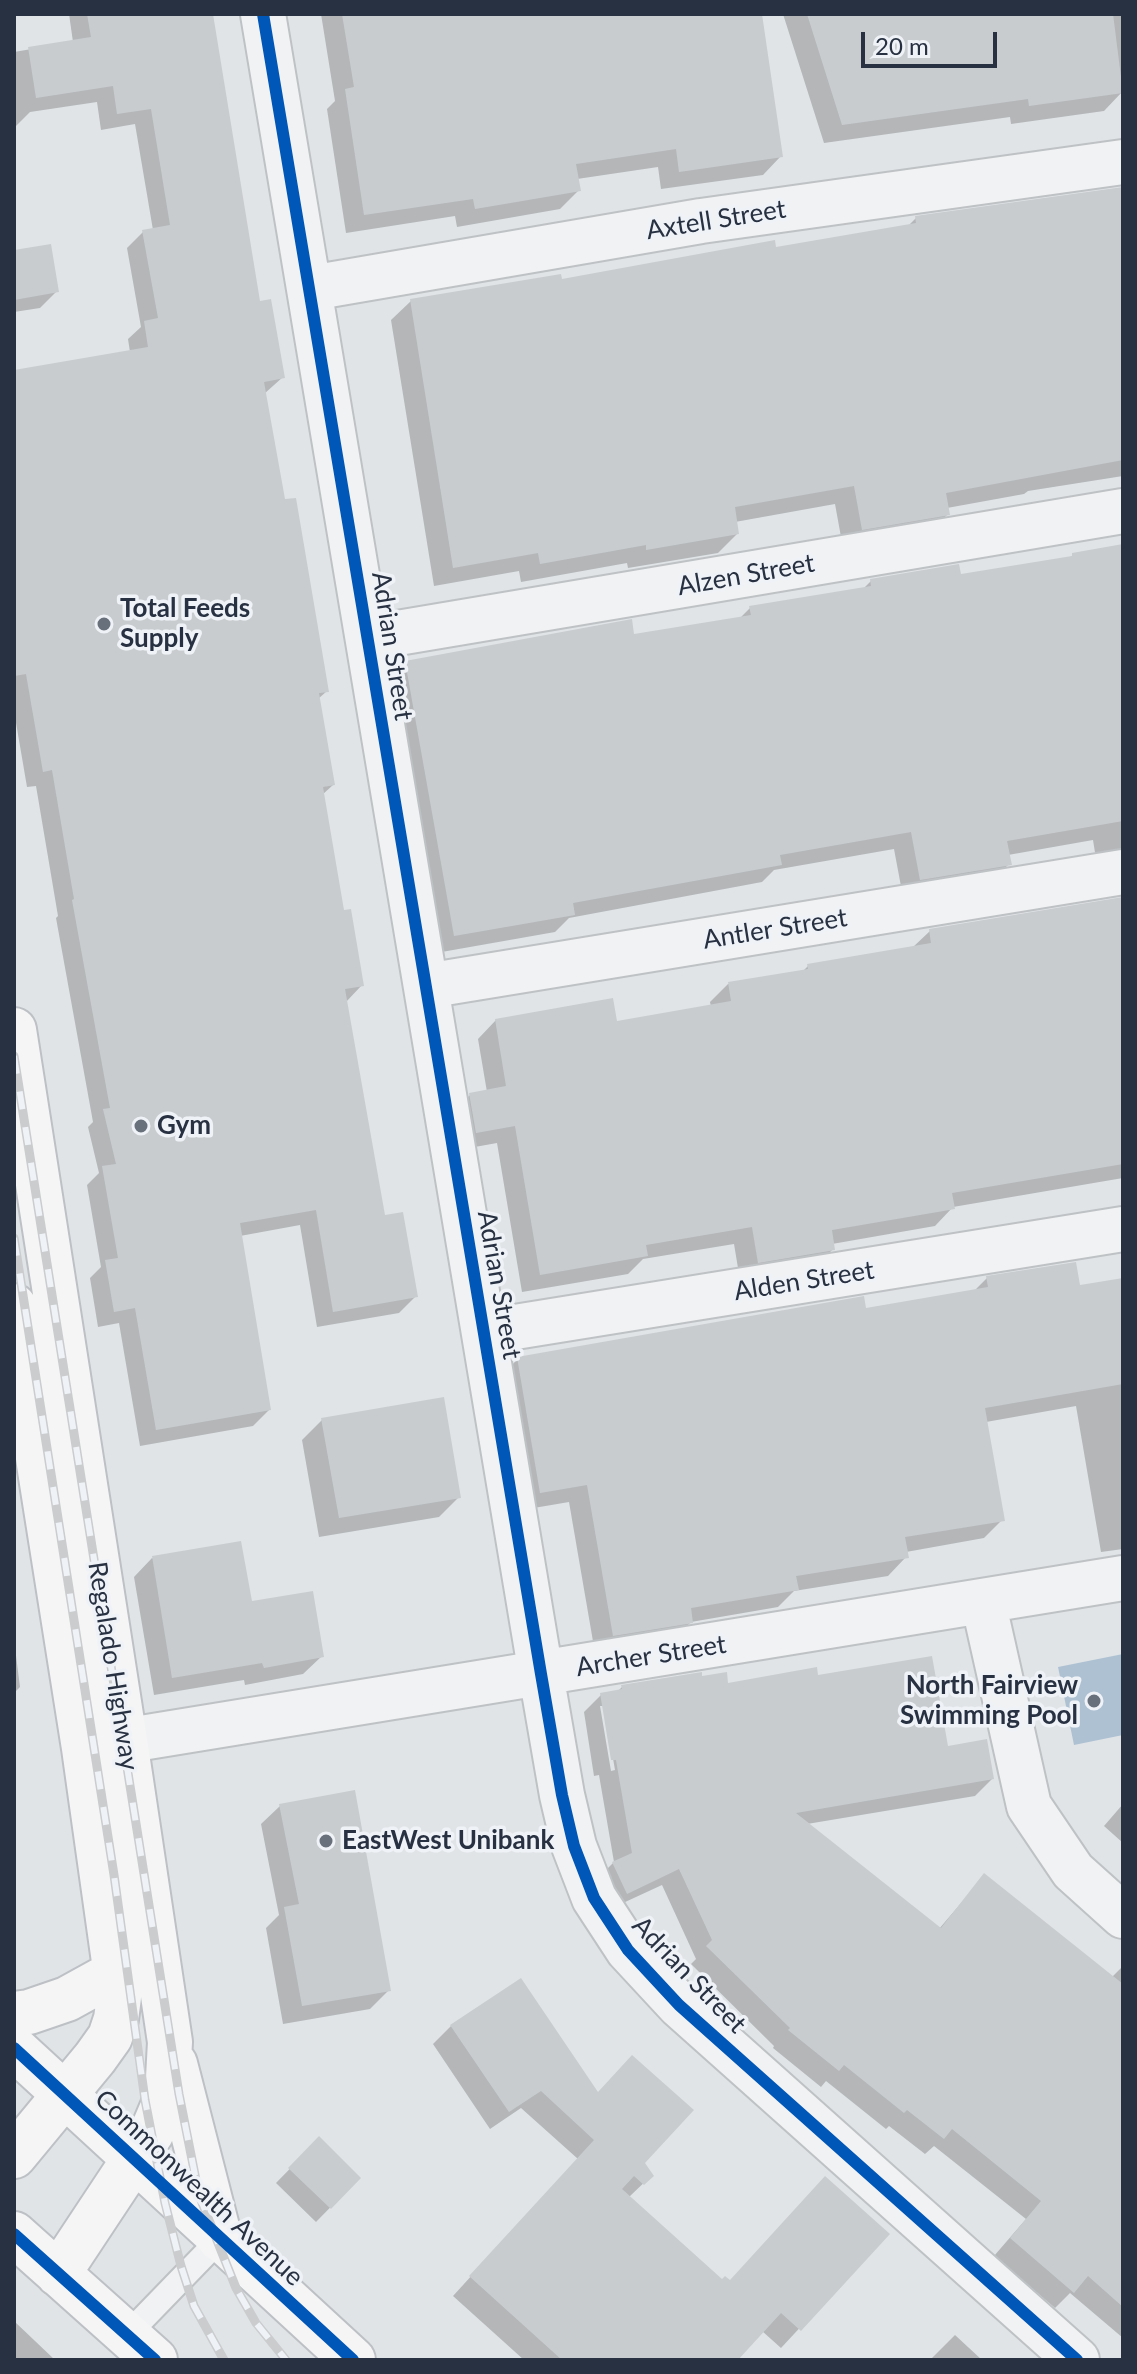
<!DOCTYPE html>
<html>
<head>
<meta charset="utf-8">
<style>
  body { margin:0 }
  #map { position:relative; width:1137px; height:2374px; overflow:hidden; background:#e1e4e7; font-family:Lato,sans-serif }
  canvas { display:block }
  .frame { position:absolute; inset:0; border:16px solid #273141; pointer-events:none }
  .scale { position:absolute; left:861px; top:32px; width:136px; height:36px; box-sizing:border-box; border:4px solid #273141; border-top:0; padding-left:10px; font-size:24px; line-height:28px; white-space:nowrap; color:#273141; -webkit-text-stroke:6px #eff2f7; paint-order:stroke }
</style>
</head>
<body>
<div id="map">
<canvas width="1137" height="2374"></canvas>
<div class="frame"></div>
<div class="scale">20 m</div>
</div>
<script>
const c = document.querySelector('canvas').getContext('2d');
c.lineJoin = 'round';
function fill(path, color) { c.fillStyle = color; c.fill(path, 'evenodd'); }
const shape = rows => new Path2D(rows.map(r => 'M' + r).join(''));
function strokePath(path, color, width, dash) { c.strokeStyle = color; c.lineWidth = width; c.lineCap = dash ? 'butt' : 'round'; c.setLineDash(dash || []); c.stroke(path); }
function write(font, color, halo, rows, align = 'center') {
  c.font = font + ' Lato,sans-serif'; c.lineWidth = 7; c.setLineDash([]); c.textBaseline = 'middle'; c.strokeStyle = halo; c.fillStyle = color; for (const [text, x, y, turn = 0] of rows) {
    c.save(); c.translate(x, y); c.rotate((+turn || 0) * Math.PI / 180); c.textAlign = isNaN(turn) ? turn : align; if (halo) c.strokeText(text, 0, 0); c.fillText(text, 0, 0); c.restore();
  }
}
fill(shape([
  [1123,1654,1123,1735,1074,1745,1058,1667]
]), '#aec1d3');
fill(shape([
  [69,14,205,14,258,303,283,377,264,394,284,502,327,691,318,699,333,785,322,795,343,912,362,985,346,1002,383,1217,416,1296,399,1313,317,1327,300,1225,240,1236,269,1410,253,1426,140,1446,119,1323,98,1327,90,1278,101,1267,87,1185,99,1173,88,1127,93,1122,56,918,58,916,36,786,27,787,14,711,14,372,130,352,128,339,141,327,127,248,143,232,153,230,135,124,101,130,97,102,30,112,14,128,14,52,73,42],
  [321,14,760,14,781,156,763,175,661,189,658,167,577,179,579,190,560,209,457,227,455,216,346,233,327,109,335,101],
  [783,14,1123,14,1122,92,1104,111,1011,124,1010,117,824,143],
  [1123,189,1123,476,1028,491,1024,494,947,508,948,514,929,533,843,548,835,504,735,522,737,534,718,553,628,568,627,563,521,582,519,571,434,586,391,320,411,301,775,250,908,226,916,218],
  [14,252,57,291,40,308,14,312],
  [1123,546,1123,873,1097,865,1093,840,1008,855,1009,864,991,882,903,897,894,849,774,870,762,882,569,918,555,932,436,953,388,681,406,662,633,637,739,619,750,608,863,589,871,581,959,576,1069,558,1073,555],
  [1123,899,1123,1178,953,1207,935,1226,832,1244,833,1249,815,1268,740,1280,734,1244,643,1259,628,1274,522,1292,497,1143,458,1150,452,1113,470,1095,487,1092,478,1039,496,1020,615,1023,711,1007,710,1002,728,984,802,972,808,966,912,948,930,931],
  [987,1278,1078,1288,1123,1280,1123,1549,1101,1552,1076,1406,986,1422,1002,1520,984,1538,906,1552,906,1557,888,1576,794,1591,778,1607,691,1622,673,1640,595,1653,569,1502,522,1510,499,1377,518,1359,865,1310,974,1291],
  [322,1420,459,1497,439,1517,319,1537,302,1440],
  [152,1558,250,1604,322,1656,303,1674,245,1685,244,1680,154,1695,134,1577],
  [14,1640,20,1687,14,1693],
  [701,1678,727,1685,816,1678,946,1749,992,1779,975,1796,807,1824,939,1929,984,1876,1111,1978,1121,1968,1123,1970,1123,2338,1070,2293,1055,2308,994,2256,1026,2219,934,2146,925,2154,889,2126,886,2129,826,2081,821,2087,773,2048,774,2046,691,1964,696,1959,662,1885,610,1909,596,1880,614,1862,599,1775,594,1776,584,1712,601,1695,617,1692,622,1687],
  [600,1706,604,1706,615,1770,611,1771],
  [1123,1804,1123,1843,1104,1826],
  [280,1806,389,1990,370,2009,283,2024,266,1928,279,1915,261,1824],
  [451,2026,643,2163,651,2176,629,2197,722,2281,729,2282,887,2234,781,2348,762,2331,735,2360,524,2360,453,2296,578,2159,521,2108,490,2129,433,2044],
  [319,2139,359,2178,316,2222,276,2183],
  [14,2321,55,2360,14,2360],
  [955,2335,982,2360,930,2360]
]), '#0003');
fill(shape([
  [87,14,213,14,260,301,271,299,285,378,264,382,285,499,296,498,329,692,319,693,335,785,323,787,344,910,351,909,364,986,345,989,385,1215,403,1212,418,1297,333,1312,316,1210,240,1223,271,1410,156,1430,135,1308,114,1312,105,1260,118,1258,102,1166,116,1164,103,1109,110,1108,72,900,74,899,52,770,43,772,26,674,14,676,14,370,148,347,144,321,158,318,142,230,170,225,151,109,117,114,113,86,36,98,28,47,91,37],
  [342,14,762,14,783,157,679,172,676,149,576,164,581,191,475,209,473,199,364,215,345,89,354,87],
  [807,14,1113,14,1123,93,1029,106,1028,99,842,125],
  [1123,187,1123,460,946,493,950,515,862,530,854,486,735,507,739,534,646,550,646,545,540,564,538,553,453,568,410,299,561,274,562,279,775,240,776,247,916,223,915,216],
  [51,244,59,292,14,300,14,250],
  [1123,544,1123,821,1007,841,1012,865,920,880,911,832,780,855,782,865,573,903,575,915,454,936,405,661,632,619,634,634,751,615,749,606,871,586,870,579,959,564,961,574,1072,556,1072,553],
  [1123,897,1123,1164,952,1193,955,1209,832,1230,835,1250,758,1263,752,1227,646,1245,648,1256,540,1275,515,1126,476,1133,469,1093,506,1086,495,1019,613,998,617,1021,731,1001,728,982,808,969,807,964,931,943,929,929],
  [1076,1262,1080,1285,1123,1278,1123,1384,985,1408,1005,1521,905,1537,909,1558,796,1576,799,1590,691,1608,693,1623,613,1636,587,1485,540,1493,517,1357,864,1296,866,1308,988,1287,986,1276],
  [444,1397,461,1498,339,1518,321,1418],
  [241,1541,252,1601,313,1591,324,1657,264,1668,262,1663,172,1678,152,1556],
  [932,1656,948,1746,987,1739,994,1779,796,1813,941,1928,984,1873,1123,1984,1123,2307,1088,2276,1074,2293,1010,2238,1041,2201,952,2129,944,2139,907,2110,904,2113,844,2065,839,2071,788,2030,790,2028,706,1946,712,1940,679,1869,627,1894,612,1862,632,1853,616,1760,611,1760,600,1693,622,1689,621,1685,702,1672,702,1676,727,1672,728,1683,817,1667,818,1675],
  [355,1790,391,1991,302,2006,284,1907,299,1904,279,1804],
  [521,1978,598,2092,632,2055,694,2110,645,2163,654,2176,644,2185,634,2176,622,2189,722,2279,725,2276,730,2280,825,2176,890,2234,801,2331,781,2313,738,2360,562,2360,469,2276,594,2140,541,2091,509,2112,450,2025],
  [319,2136,361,2178,331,2209,288,2168]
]), '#c9cccf');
const service = shape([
  [127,2335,220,2239]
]);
const minor = shape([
  [263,14,541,1674,562,1795,574,1846,594,1898,628,1950,679,2005,1077,2360],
  [311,288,701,221,1123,162],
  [368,638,1123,511],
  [426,986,1123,872],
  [484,1332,1123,1229],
  [983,1601,1029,1806,1073,1871,1123,1916],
  [86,1747,1123,1578]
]);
const primary = shape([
  [14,1030,125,1741,170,2042,168,2078,163,2106,152,2132,58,2274],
  [14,1306,84,1748,119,1997,116,2019,110,2037,95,2058,14,2156],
  [14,2014,29,2012,67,1999,116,1972],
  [14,2048,353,2360],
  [175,2064,220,2239],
  [14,2234,155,2360]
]);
strokePath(service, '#bfc2c5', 28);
strokePath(minor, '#bfc2c5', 48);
strokePath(primary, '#bdc1c5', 48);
strokePath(service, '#f1f2f3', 24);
strokePath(minor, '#f1f2f3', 44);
strokePath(primary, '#f5f5f6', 44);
const rail = shape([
  [14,1056,179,2094,199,2195,236,2288,256,2323,286,2360],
  [14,1238,114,1875,145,2100,165,2203,181,2266,194,2306,224,2360]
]);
strokePath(rail, '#caccce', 9);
strokePath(rail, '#eff2f7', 6, [18]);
strokePath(shape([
  [263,14,541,1674,562,1795,574,1846,594,1898,628,1950,679,2005,1077,2360],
  [14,2048,353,2360],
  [14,2234,155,2360]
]), '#0057b8', 12);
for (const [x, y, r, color] of [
  [104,624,8,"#68707b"],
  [141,1126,8,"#68707b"],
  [1094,1701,8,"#68707b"],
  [326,1841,8,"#68707b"]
]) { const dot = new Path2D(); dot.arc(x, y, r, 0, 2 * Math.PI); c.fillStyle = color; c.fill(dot); strokePath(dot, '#eff2f7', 3); }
write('26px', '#273141', '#eff2f7', [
  ["Axtell Street",716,220,-9],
  ["Alzen Street",746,575,-10],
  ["Adrian Street",392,646,81],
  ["Antler Street",775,929,-9],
  ["Alden Street",804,1281,-9],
  ["Adrian Street",499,1285,80],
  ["Archer Street",651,1656,-9],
  ["Regalado Highway",113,1666,81],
  ["Adrian Street",689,1975,46],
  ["Commonwealth Avenue",199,2188,43]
]);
write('bold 26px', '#273141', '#eff2f7', [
  ["Total Feeds",120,609],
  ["Supply",120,639],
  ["Gym",157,1126],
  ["North Fairview",1078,1686,"right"],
  ["Swimming Pool",1078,1716,"right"],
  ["EastWest Unibank",342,1841]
], 'left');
</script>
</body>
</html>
